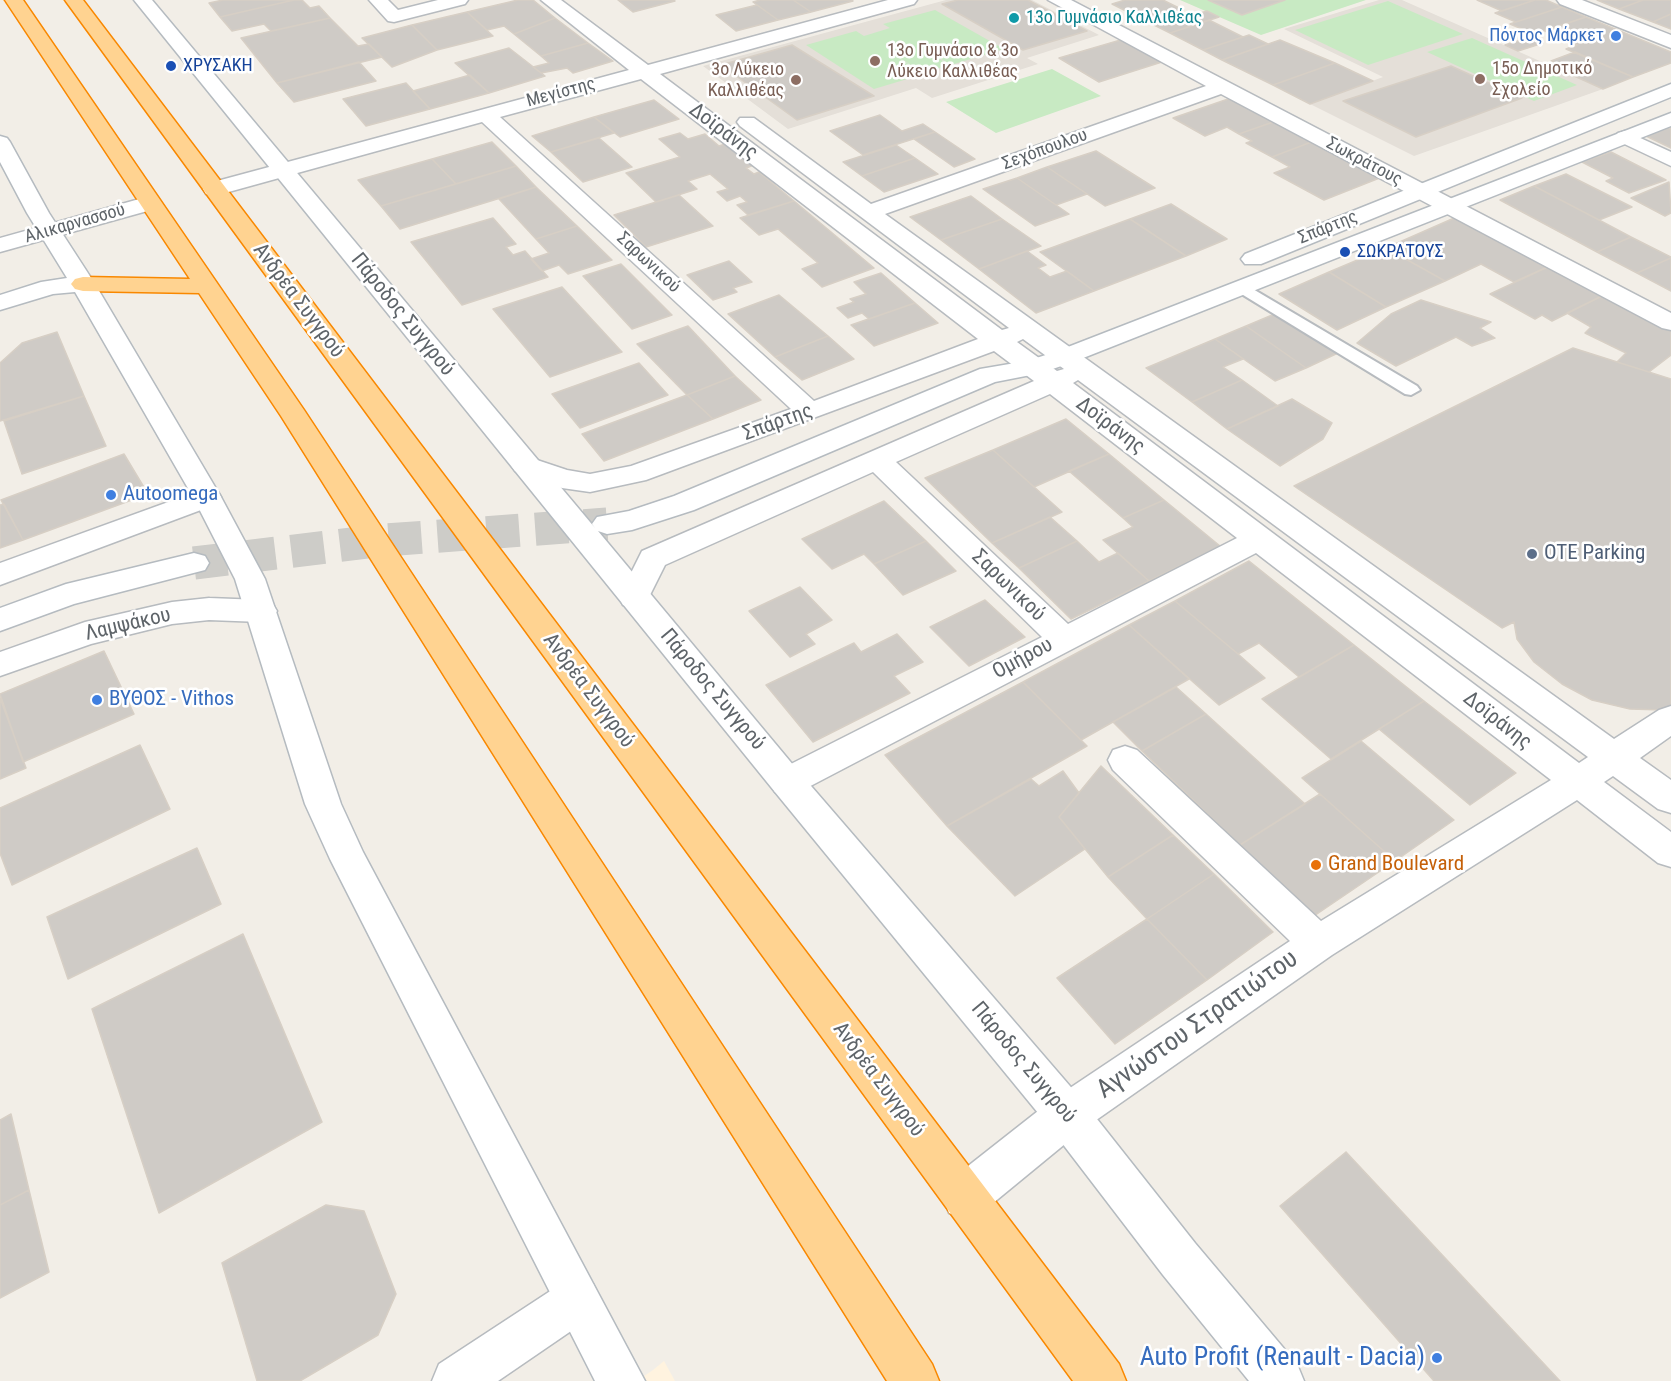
<!DOCTYPE html>
<html>
<head>
<meta charset="utf-8">
<style>
  body { margin:0 }
  canvas { display:block; background:#f2eee7 }
</style>
</head>
<body>
<canvas width="1671" height="1381"></canvas>
<script>
const c = document.querySelector('canvas').getContext('2d');
c.lineJoin = 'round';
function fill(path, color) { c.fillStyle = color; c.fill(path, 'evenodd'); }
const shape = rows => new Path2D(rows.map(r => 'M' + r).join(''));
function strokePath(path, color, width, dash) { c.strokeStyle = color; c.lineWidth = width; c.lineCap = dash ? 'butt' : 'round'; c.setLineDash(dash || []); c.stroke(path); }
function write(font, color, halo, rows, align = 'center') {
  c.font = font + ' "Roboto Condensed",sans-serif'; c.lineWidth = 5; c.setLineDash([]); c.textBaseline = 'middle'; c.strokeStyle = halo; c.fillStyle = color; for (const [text, x, y, turn = 0] of rows) {
    c.save(); c.translate(x, y); c.rotate((+turn || 0) * Math.PI / 180); c.textAlign = isNaN(turn) ? turn : align; if (halo) c.strokeText(text, 0, 0); c.fillText(text, 0, 0); c.restore();
  }
}
fill(shape([
  [664,1361,675,1381,637,1381,653,1370]
]), '#fff3df');
fill(shape([
  [946,0,1032,0,1099,35,1027,58,1038,64,932,98,916,88,788,129,703,66],
  [1379,0,1402,0,1603,89,1414,156,1310,104,1383,77,1284,29]
]), '#e4dfd8');
fill(shape([
  [1180,0,1366,0,1261,35],
  [1388,1,1463,34,1368,65,1295,30],
  [935,10,1004,49,951,65,917,44,949,65,924,73,887,50,924,74,874,89,806,45,856,31,864,36,890,28,883,24],
  [1472,38,1577,85,1534,101,1427,52],
  [1052,69,1101,96,996,133,946,102]
]), '#c8eac3');
const building = shape([
  [223,0,294,0,220,17,209,3,223,0],
  [294,0,302,0,310,8,319,6,330,18,271,31,264,24,232,31,220,17,294,0],
  [518,0,533,0,555,18,514,34,504,26,487,30,467,12,518,0],
  [618,0,674,0,675,1,633,12,618,0],
  [760,0,793,0,811,12,778,20,753,2,760,0],
  [793,0,851,0,853,1,811,12,793,0],
  [958,0,1028,0,1087,31,1023,50,942,4,958,0],
  [1125,0,1163,0,1183,10,1146,21,1112,4,1125,0],
  [1208,0,1285,0,1242,15,1208,0],
  [1477,0,1535,0,1502,11,1477,0],
  [1535,0,1546,0,1562,7,1516,22,1495,13,1535,0],
  [1597,0,1643,0,1619,9,1597,0],
  [1643,0,1671,0,1671,14,1653,22,1619,9,1643,0],
  [757,5,778,20,736,31,716,15,757,5],
  [1562,7,1586,17,1534,34,1510,24,1562,7],
  [1207,11,1219,17,1170,33,1146,21,1170,14,1181,19,1207,11],
  [467,12,493,36,437,50,412,25,467,12],
  [1671,14,1671,29,1653,22,1671,14],
  [1586,17,1671,52,1671,63,1633,77,1566,49,1577,45,1545,31,1586,17],
  [330,18,358,46,369,44,382,57,277,83,241,38,330,18],
  [555,18,588,43,541,56,514,34,555,18],
  [1209,20,1243,37,1203,50,1170,33,1209,20],
  [412,25,437,50,392,67,362,38,412,25],
  [1249,35,1268,44,1222,60,1203,50,1249,35],
  [1530,37,1543,43,1518,51,1505,45,1530,37],
  [1124,39,1165,61,1099,82,1059,58,1124,39],
  [1280,40,1335,63,1273,85,1222,60,1280,40],
  [588,43,613,61,573,73,567,68,541,73,533,67,549,63,541,56,588,43],
  [792,45,874,96,797,120,721,65,792,45],
  [509,48,545,76,489,93,455,63,509,48],
  [1575,52,1633,77,1603,89,1561,70,1567,68,1551,61,1575,52],
  [359,62,376,81,294,102,277,83,359,62],
  [1335,63,1373,81,1310,104,1273,85,1335,63],
  [1451,66,1522,98,1416,137,1343,101,1451,66],
  [470,75,489,93,430,109,413,91,470,75],
  [406,83,430,109,366,126,343,99,406,83],
  [1231,98,1276,121,1239,134,1227,127,1205,136,1173,118,1231,98],
  [654,100,679,119,620,137,594,117,654,100],
  [880,115,902,131,923,124,935,132,863,155,830,131,880,115],
  [594,117,614,133,551,152,532,136,594,117],
  [1276,121,1314,141,1272,157,1246,143,1252,141,1239,134,1276,121],
  [1671,127,1671,148,1646,136,1671,127],
  [935,132,975,159,954,167,914,139,935,132],
  [680,133,688,139,705,134,719,146,728,143,754,165,746,168,754,174,759,172,794,201,748,215,737,205,747,202,740,196,727,201,717,192,728,189,710,174,688,181,697,189,656,202,626,173,680,157,659,139,680,133],
  [599,138,632,167,583,182,551,152,599,138],
  [1314,141,1382,177,1324,200,1274,173,1290,167,1272,157,1314,141],
  [492,142,516,166,456,184,432,159,492,142],
  [896,145,915,158,862,176,843,162,896,145],
  [1096,151,1155,188,1105,206,1047,167,1096,151],
  [1611,152,1666,180,1629,193,1606,181,1613,178,1582,162,1611,152],
  [915,158,938,174,884,192,862,176,915,158],
  [432,159,456,184,381,206,358,180,432,159],
  [516,166,536,187,400,229,381,206,516,166],
  [1047,167,1087,194,1056,205,1017,178,1047,167],
  [1566,174,1632,207,1599,220,1534,186,1566,174],
  [1017,178,1069,214,1035,226,983,189,1017,178],
  [1669,182,1671,213,1665,216,1631,198,1669,182],
  [1534,186,1599,220,1631,237,1597,252,1500,200,1534,186],
  [536,187,577,226,536,239,499,199,536,187],
  [679,195,713,226,646,247,614,215,679,195],
  [971,196,1002,219,941,240,910,217,971,196],
  [794,201,874,268,822,287,802,269,818,263,778,229,759,235,740,218,794,201],
  [1171,204,1227,239,1186,256,1130,219,1171,204],
  [1461,215,1554,264,1514,282,1481,264,1445,281,1386,248,1461,215],
  [493,218,516,244,506,247,513,255,525,251,548,277,462,305,411,242,493,218],
  [1002,219,1041,246,979,269,941,240,1002,219],
  [1130,219,1186,256,1094,291,1040,252,1130,219],
  [577,226,612,260,568,274,559,265,542,271,531,259,549,253,536,239,577,226],
  [1631,237,1671,257,1671,258,1637,273,1597,252,1631,237],
  [1386,248,1445,281,1386,307,1329,272,1386,248],
  [1027,251,1046,265,1038,268,1050,277,1067,271,1094,291,1036,313,979,269,1027,251],
  [1671,258,1671,291,1637,273,1671,258],
  [729,261,752,282,733,288,737,292,713,300,687,275,729,261],
  [621,264,672,315,632,329,583,276,621,264],
  [1554,264,1608,293,1552,321,1542,315,1535,319,1490,294,1554,264],
  [1329,272,1386,307,1337,330,1279,294,1329,272],
  [881,273,915,303,869,319,862,313,848,318,837,308,854,302,850,299,866,294,854,282,881,273],
  [562,287,622,352,550,377,493,309,562,287],
  [1608,293,1671,328,1671,355,1649,372,1617,362,1626,353,1585,333,1591,327,1567,313,1608,293],
  [779,295,828,336,775,357,728,314,779,295],
  [1421,300,1491,322,1480,328,1495,338,1472,346,1456,337,1396,366,1357,343,1391,314,1421,300],
  [915,303,938,323,874,346,851,325,915,303],
  [1277,313,1338,353,1306,368,1246,326,1277,313],
  [688,326,735,376,687,395,637,344,688,326],
  [1246,326,1306,368,1275,381,1215,339,1246,326],
  [57,332,84,396,0,421,0,363,22,343,57,332],
  [828,336,854,359,802,380,775,357,828,336],
  [1215,339,1243,359,1223,367,1242,380,1192,402,1146,368,1215,339],
  [1573,348,1671,379,1671,707,1663,710,1630,709,1592,700,1562,684,1534,662,1517,639,1514,622,1502,628,1294,486,1573,348],
  [639,363,668,395,580,428,552,394,639,363],
  [735,376,761,400,713,419,687,395,735,376],
  [1242,380,1278,406,1227,429,1192,402,1242,380],
  [687,395,713,419,604,461,582,434,687,395],
  [84,396,106,446,22,474,4,421,84,396],
  [1292,399,1332,423,1323,439,1280,466,1227,429,1292,399],
  [1066,419,1109,454,1034,487,993,450,1066,419],
  [993,450,1062,512,992,543,925,478,993,450],
  [124,454,148,494,23,540,1,500,124,454],
  [1109,454,1164,500,1123,518,1069,471,1109,454],
  [1164,500,1220,546,1149,581,1103,540,1133,527,1123,518,1164,500],
  [884,501,926,541,874,564,864,554,832,569,802,539,884,501],
  [4,504,23,540,0,548,0,505,4,504],
  [1050,517,1077,541,1019,568,992,543,1050,517],
  [926,541,956,571,903,595,874,564,926,541],
  [1077,541,1099,562,1118,553,1149,581,1071,619,1019,568,1077,541],
  [1249,561,1354,645,1299,677,1259,643,1238,654,1175,601,1249,561],
  [800,587,832,620,806,634,815,644,790,657,749,611,800,587],
  [985,600,1025,637,969,666,930,627,985,600],
  [1175,601,1238,654,1265,678,1219,705,1129,625,1175,601],
  [1129,625,1189,679,1081,740,1023,682,1129,625],
  [897,634,923,662,894,676,910,693,813,742,766,685,854,643,861,652,897,634],
  [1354,645,1424,701,1331,759,1262,699,1354,645],
  [104,651,134,714,23,762,0,694,104,651],
  [1023,682,1087,746,947,826,885,755,1023,682],
  [1176,687,1206,714,1142,751,1113,722,1176,687],
  [0,698,26,768,0,779,0,698],
  [1424,701,1516,773,1470,805,1379,729,1424,701],
  [1206,714,1305,804,1240,845,1142,751,1206,714],
  [1361,741,1454,820,1395,861,1302,778,1361,741],
  [140,745,170,809,12,885,0,853,0,808,140,745],
  [1101,766,1173,835,1108,877,1059,817,1101,766],
  [1063,771,1079,793,1059,817,1085,849,1015,896,947,826,1031,779,1039,786,1063,771],
  [1320,794,1395,861,1314,916,1240,845,1320,794],
  [1173,835,1214,874,1147,919,1108,877,1173,835],
  [197,848,221,904,68,979,47,917,197,848],
  [1214,874,1273,932,1207,980,1147,919,1214,874],
  [1147,919,1207,980,1115,1044,1057,978,1147,919],
  [243,934,322,1122,159,1213,92,1009,243,934],
  [11,1114,29,1190,0,1205,0,1120,11,1114],
  [1346,1152,1560,1381,1434,1381,1280,1206,1346,1152],
  [29,1190,49,1272,0,1298,0,1205,29,1190],
  [326,1205,364,1211,396,1294,378,1335,300,1381,257,1381,222,1263,326,1205]
]);
fill(building, '#cfcbc6');
strokePath(building, '#d7cfc5', 1.5);
strokePath(shape([
  [194,563,385,540,607,524]
]), '#cdccc8', 33, [33, 16]);
const lane = shape([
  [1241,282,1417,386,1420,390,1411,395,1405,394,1235,290,1233,287,1241,282]
]);
const street = shape([
  [369,0,388,0,398,10,438,0,468,0,465,4,394,22,388,21,369,0],
  [541,0,561,0,648,65,888,0,917,0,914,4,660,74,1002,330,1009,328,740,126,737,122,740,118,754,118,871,204,1206,86,1048,0,1071,0,1671,313,1671,330,1662,328,1221,94,885,214,1614,739,1659,710,1671,706,1671,736,1640,758,1671,780,1671,813,1658,809,1613,776,1604,782,1671,832,1671,867,1658,863,1577,800,1332,955,1082,1130,981,1213,965,1219,949,1213,943,1197,949,1181,1052,1100,1290,941,1113,770,1108,760,1113,750,1125,746,1137,750,1321,921,1551,780,1256,553,799,792,787,796,775,792,769,782,775,772,1042,637,873,472,665,565,645,605,634,608,623,605,619,597,642,551,1034,381,994,351,646,480,590,492,562,488,515,471,511,465,515,459,525,456,567,470,590,474,631,466,791,409,482,122,214,196,206,194,203,189,206,184,629,70,541,0],
  [641,79,978,339,814,401,500,117,641,79],
  [1023,339,1064,369,1057,371,1017,342,1023,339],
  [1078,380,1588,757,1579,763,1073,383,1078,380],
  [1050,394,1237,538,1068,624,896,462,1050,394],
  [1557,0,1582,0,1671,35,1671,48,1560,4,1557,0],
  [1625,131,1671,152,1671,166,1618,141,1615,137,1618,133,1625,131],
  [150,196,158,198,161,203,158,208,0,252,0,238,150,196],
  [207,488,217,490,221,497,217,504,0,585,0,563,207,488],
  [209,598,261,600,272,603,277,611,272,619,261,622,209,620,172,624,91,644,0,676,0,652,85,622,172,602,209,598],
  [577,1277,593,1284,600,1300,593,1316,498,1381,432,1381,439,1364,561,1284,577,1277]
]);
const secondary = shape([
  [134,0,152,0,595,528,592,524,597,517,629,511,674,496,980,369,1027,361,1055,352,1671,113,1671,126,1073,362,1041,373,995,382,694,510,632,530,607,534,598,531,799,772,1082,1100,1195,1243,1297,1364,1304,1381,1249,1381,1163,1275,1052,1130,775,792,134,0],
  [1671,84,1671,97,1261,264,1245,264,1241,259,1245,254,1671,84],
  [0,136,7,138,10,142,49,213,95,284,221,497,265,579,341,804,363,852,645,1381,595,1381,330,859,305,804,235,579,193,497,75,292,53,294,0,310,0,295,41,282,67,278,27,213,0,162,0,136],
  [194,553,205,556,209,563,205,570,74,604,0,631,0,608,66,584,194,553]
]);
const highway = shape([
  [5,0,23,0,304,410,932,1364,939,1381,887,1381,281,416,199,293,83,291,75,289,71,284,75,279,83,277,190,279,5,0],
  [65,0,83,0,1119,1364,1126,1381,1073,1381,65,0]
]);
strokePath(lane, '#b7bbbf', 4);
strokePath(street, '#b7bbbf', 3);
strokePath(secondary, '#b5bbc0', 3);
strokePath(highway, '#f98800', 3);
fill(lane, '#fff');
fill(street, '#fff');
fill(secondary, '#fff');
fill(highway, '#ffd391');
for (const [x, y, r, color] of [
  [1014,18,6,"#0f9aa8"],
  [1616,36,6,"#3f7fe0"],
  [875,61,6,"#8d6e63"],
  [171,66,6,"#1a4fb4"],
  [1480,79,6,"#8d6e63"],
  [796,80,6,"#8d6e63"],
  [1345,252,6,"#1a4fb4"],
  [111,495,6,"#3f7fe0"],
  [1532,554,6,"#5c6f8a"],
  [97,700,6,"#3f7fe0"],
  [1316,865,6,"#e8710a"],
  [1437,1358,6,"#3f7fe0"]
]) { const dot = new Path2D(); dot.arc(x, y, r, 0, 2 * Math.PI); c.fillStyle = color; c.fill(dot); strokePath(dot, '#fff', 2); }
write('18px', '#0d838f', '#fff', [
  ["13ο Γυμνάσιο Καλλιθέας",1026,18]
], 'left');
write('18px', '#366cbe', '#fff', [
  ["Πόντος Μάρκετ",1604,36]
], 'right');
write('18px', '#785e54', '#fff', [
  ["13ο Γυμνάσιο & 3ο",887,51],
  ["Λύκειο Καλλιθέας",887,72],
  ["15ο Δημοτικό",1492,69],
  ["Σχολείο",1492,90],
  ["3ο Λύκειο",784,70,"right"],
  ["Καλλιθέας",784,91,"right"]
], 'left');
write('18px', '#164399', '#fff', [
  ["ΧΡΥΣΑΚΗ",183,66],
  ["ΣΩΚΡΑΤΟΥΣ",1357,252]
], 'left');
write('18px', '#5e6469', '#fff', [
  ["Μεγίστης",561,93,-15],
  ["Σεχόπουλου",1045,150,-20],
  ["Σωκράτους",1364,162,28],
  ["Αλικαρνασσού",75,224,-16],
  ["Σπάρτης",1328,228,-22],
  ["Σαρωνικού",648,263,43]
]);
write('21px', '#5e6469', '#fff', [
  ["Δοϊράνης",723,132,37],
  ["Ανδρέα Συγγρού",298,301,53],
  ["Πάροδος Συγγρού",402,315,51],
  ["Σπάρτης",778,423,-20],
  ["Δοϊράνης",1110,426,37],
  ["Σαρωνικού",1008,586,44],
  ["Λαμψάκου",128,625,-13],
  ["Ομήρου",1023,659,-28],
  ["Πάροδος Συγγρού",712,690,50],
  ["Ανδρέα Συγγρού",588,691,53],
  ["Δοϊράνης",1497,721,38],
  ["Πάροδος Συγγρού",1023,1063,50],
  ["Ανδρέα Συγγρού",878,1080,53]
]);
write('21px', '#366cbe', '#fff', [
  ["Autoomega",123,495],
  ["ΒΥΘΟΣ - Vithos",109,700]
], 'left');
write('21px', '#4e5e75', '#fff', [
  ["OTE Parking",1544,554]
], 'left');
write('21px', '#c56008', '#fff', [
  ["Grand Boulevard",1328,865]
], 'left');
write('26px', '#5e6469', '#fff', [
  ["Αγνώστου Στρατιώτου",1198,1025,-35]
]);
write('26px', '#366cbe', '#fff', [
  ["Auto Profit (Renault - Dacia)",1425,1358]
], 'right');
</script>
</body>
</html>
